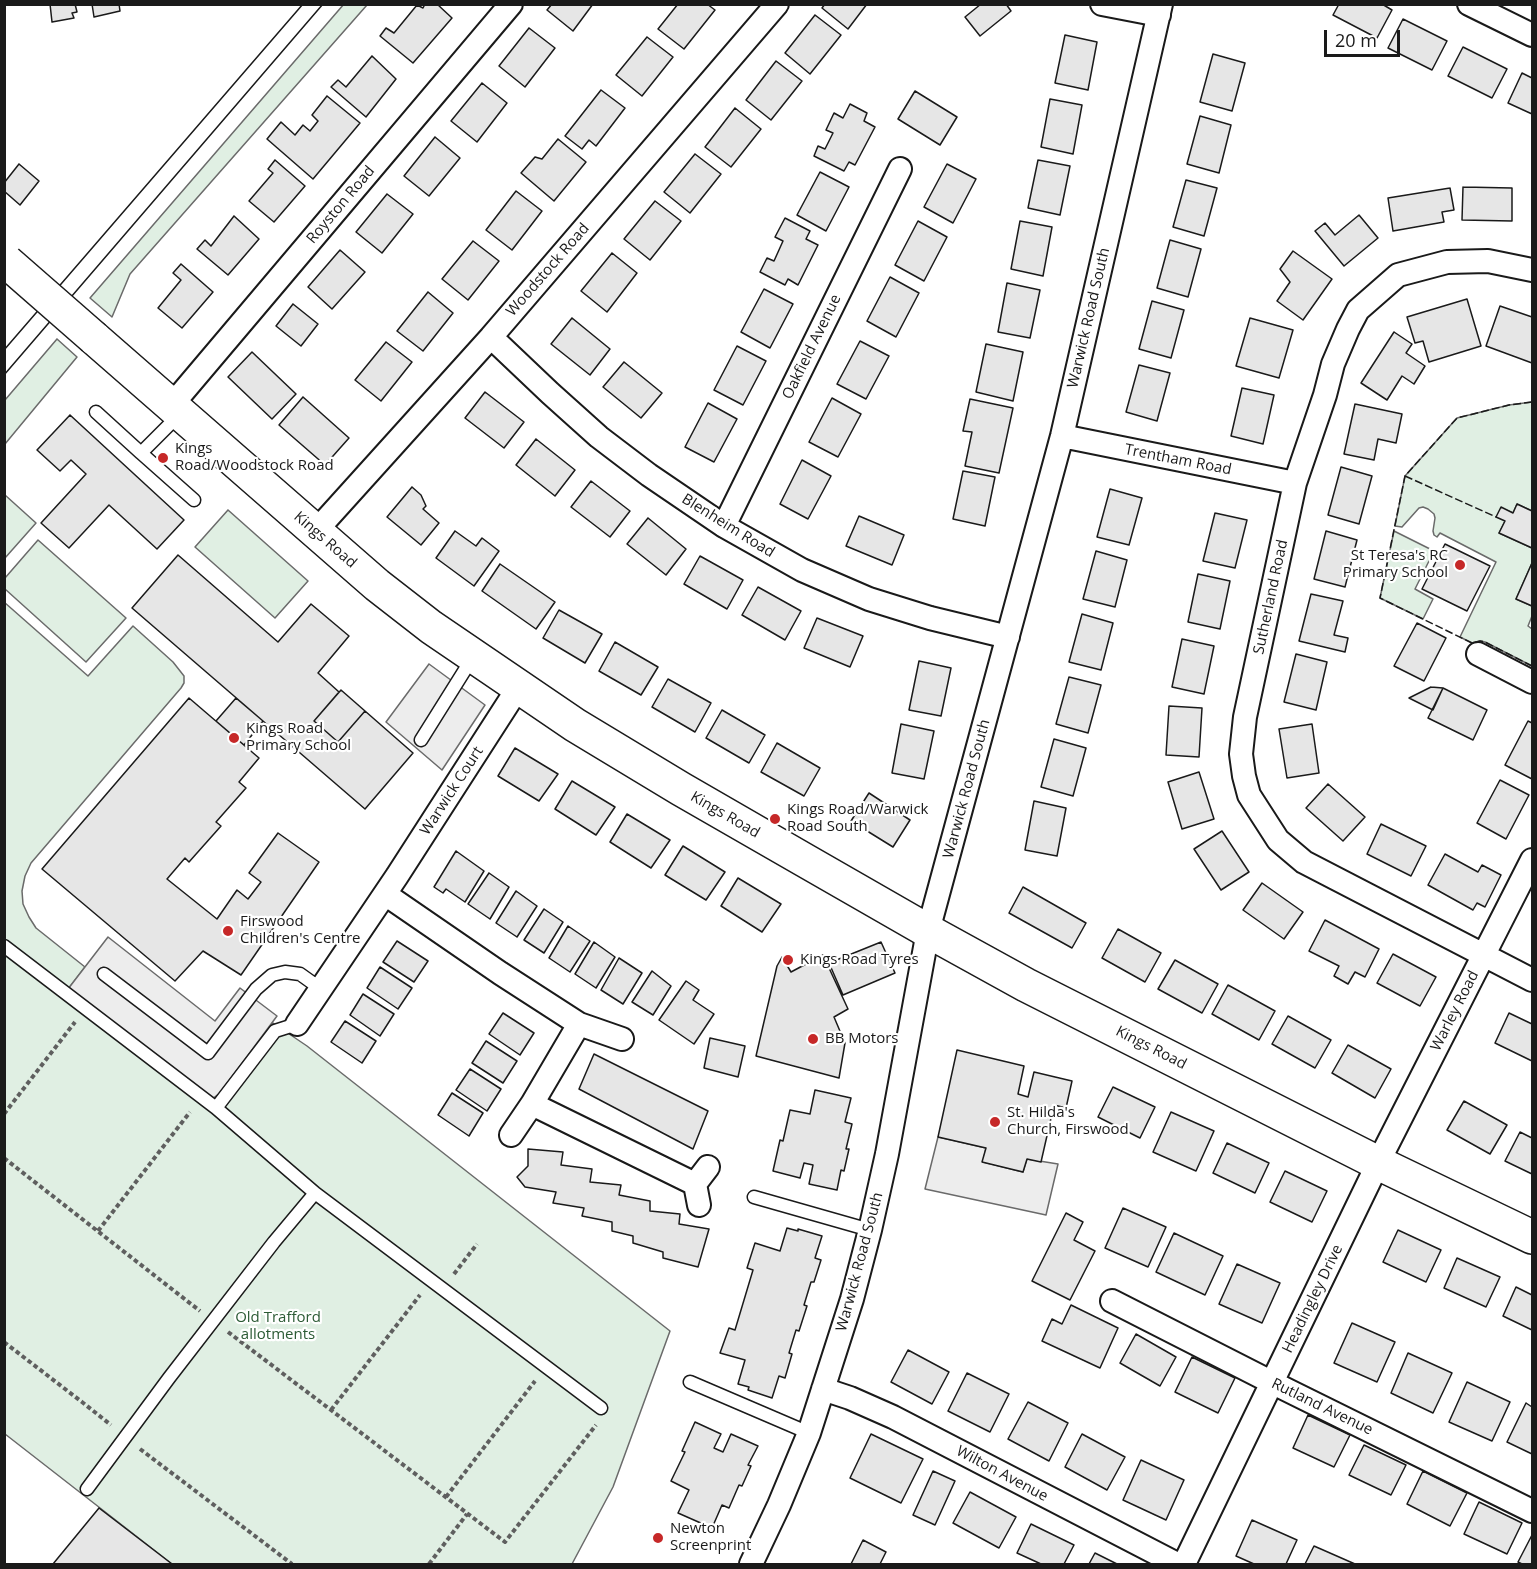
<!DOCTYPE html>
<html>
<head>
<meta charset="utf-8">
<style>
  body { margin:0 }
  #map { position:relative; width:1537px; height:1569px; overflow:hidden; background:#fff; font-family:"Open Sans",sans-serif }
  canvas { display:block }
  .frame { position:absolute; inset:0; border:6px solid #1a1a1a; pointer-events:none }
  .scale { position:absolute; left:1324px; top:30px; width:76px; height:27px; box-sizing:border-box; border:3px solid #1a1a1a; border-top:0; padding-left:8px; font-size:18px; line-height:21px; white-space:nowrap; color:#1a1a1a; -webkit-text-stroke:4px #fff; paint-order:stroke }
</style>
</head>
<body>
<div id="map">
<canvas width="1537" height="1569"></canvas>
<div class="frame"></div>
<div class="scale">20 m</div>
</div>
<script>
const c = document.querySelector('canvas').getContext('2d');
c.lineJoin = 'round';
function fill(path, color) { c.fillStyle = color; c.fill(path, 'evenodd'); }
const shape = rows => new Path2D(rows.map(r => 'M' + r).join(''));
function strokePath(path, color, width, dash) { c.strokeStyle = color; c.lineWidth = width; c.lineCap = dash ? 'butt' : 'round'; c.setLineDash(dash || []); c.stroke(path); }
function write(font, color, halo, rows, align = 'center') {
  c.font = font + ' "Open Sans",sans-serif'; c.lineWidth = 4.5; c.setLineDash([]); c.textBaseline = 'middle'; c.strokeStyle = halo; c.fillStyle = color; for (const [text, x, y, turn = 0] of rows) {
    c.save(); c.translate(x, y); c.rotate((+turn || 0) * Math.PI / 180); c.textAlign = isNaN(turn) ? turn : align; if (halo) c.strokeText(text, 0, 0); c.fillText(text, 0, 0); c.restore();
  }
}
const green = shape([
  [344,4,367,5,130,274,112,317,90,298,344,4],
  [57,339,77,357,5,444,5,400,57,339],
  [1532,402,1532,511,1517,504,1513,513,1501,508,1505,521,1499,533,1532,548,1532,563,1516,599,1532,606,1532,616,1528,626,1532,629,1532,666,1485,642,1480,641,1472,643,1460,637,1496,562,1440,533,1437,537,1434,535,1433,531,1435,518,1434,514,1428,509,1423,507,1419,508,1402,527,1395,526,1405,476,1457,418,1509,405,1532,402],
  [5,495,36,523,5,558,5,495],
  [228,510,308,581,275,618,195,547,228,510],
  [1394,531,1434,551,1415,589,1433,599,1423,619,1380,598,1394,531],
  [38,540,126,618,86,662,5,589,5,578,38,540],
  [4,602,88,676,133,626,173,662,184,676,184,683,181,688,31,863,25,876,22,891,23,904,29,917,36,928,85,967,69,988,220,1093,273,1023,307,1046,670,1331,613,1487,572,1564,172,1564,5,1434,4,602]
]);
fill(green, '#e0efe3');
strokePath(green, '#6a6a6a', 1.5);
const parking = shape([
  [429,664,485,705,442,770,386,722,429,664],
  [108,937,215,1021,240,988,277,1016,220,1093,212,1099,68,989,108,937],
  [938,1137,986,1148,983,1162,1023,1172,1027,1159,1058,1164,1046,1215,925,1189,938,1137]
]);
fill(parking, '#ededed');
strokePath(parking, '#6a6a6a', 1.5);
const building = shape([
  [50,4,75,4,77,12,72,13,74,18,52,22,50,4],
  [92,4,119,4,120,11,94,17,92,4],
  [425,4,437,4,452,18,413,63,380,36,386,28,394,33,417,5,423,8,425,4],
  [552,4,593,4,573,31,547,10,552,4],
  [678,4,707,4,715,10,684,49,658,29,678,4],
  [825,4,867,4,848,29,822,8,825,4],
  [981,4,1006,4,1011,11,980,36,965,17,981,4],
  [1339,4,1382,4,1392,10,1377,38,1333,15,1339,4],
  [815,15,841,35,810,74,785,53,815,15],
  [1403,19,1447,41,1432,70,1388,48,1403,19],
  [529,28,555,48,525,87,499,66,529,28],
  [1065,35,1097,42,1088,90,1055,83,1065,35],
  [647,37,673,57,642,96,616,75,647,37],
  [1463,47,1507,69,1492,98,1448,76,1463,47],
  [1213,54,1245,63,1232,111,1200,102,1213,54],
  [372,56,396,79,366,117,331,87,338,80,346,87,372,56],
  [776,61,802,81,771,120,746,100,776,61],
  [1522,73,1532,78,1532,114,1508,103,1522,73],
  [482,83,507,103,477,142,451,121,482,83],
  [601,90,625,108,596,146,589,140,582,149,565,136,601,90],
  [915,91,957,117,940,145,898,119,915,91],
  [327,96,360,123,313,179,267,139,281,122,295,135,303,125,310,131,318,121,312,115,327,96],
  [1050,99,1082,105,1073,154,1041,147,1050,99],
  [850,104,867,113,864,121,875,127,855,165,849,162,844,171,814,156,818,146,825,149,833,133,826,130,834,113,843,118,850,104],
  [735,108,761,129,731,167,705,147,735,108],
  [1200,116,1231,125,1219,173,1187,164,1200,116],
  [435,137,460,158,429,196,404,176,435,137],
  [558,139,586,162,554,201,521,173,535,157,542,159,558,139],
  [695,154,721,174,690,213,664,192,695,154],
  [275,160,305,186,274,222,249,201,273,173,268,169,275,160],
  [1038,160,1070,166,1060,215,1028,208,1038,160],
  [19,164,39,181,20,205,4,191,4,183,19,164],
  [947,164,976,179,953,223,924,207,947,164],
  [820,172,849,187,826,231,797,215,820,172],
  [1186,180,1217,188,1204,236,1173,227,1186,180],
  [1463,187,1512,188,1512,221,1462,220,1463,187],
  [1450,188,1454,210,1442,212,1444,222,1393,231,1388,198,1450,188],
  [516,191,542,211,512,250,486,230,516,191],
  [387,194,413,214,382,253,356,232,387,194],
  [655,201,681,221,650,260,624,239,655,201],
  [1359,215,1378,238,1344,266,1315,231,1325,223,1335,235,1359,215],
  [234,216,259,239,228,275,197,249,205,240,211,246,234,216],
  [785,218,810,231,806,239,818,245,798,285,788,279,785,285,760,272,767,258,774,261,783,241,775,237,785,218],
  [918,221,947,237,924,281,895,265,918,221],
  [1020,221,1052,227,1043,276,1011,269,1020,221],
  [1170,240,1201,249,1188,297,1157,288,1170,240],
  [473,241,499,261,468,300,442,279,473,241],
  [340,250,365,272,332,309,308,287,340,250],
  [1293,251,1332,279,1303,320,1277,301,1290,282,1280,269,1293,251],
  [612,253,637,273,607,312,581,291,612,253],
  [181,264,213,292,182,328,158,308,181,280,173,273,181,264],
  [890,277,919,293,896,337,867,321,890,277],
  [1007,283,1040,290,1030,338,998,332,1007,283],
  [764,289,793,304,770,348,741,332,764,289],
  [428,292,453,313,423,351,397,331,428,292],
  [1467,299,1481,346,1429,362,1423,341,1415,343,1407,317,1467,299],
  [1152,301,1184,310,1171,358,1139,349,1152,301],
  [293,304,318,324,301,346,276,326,293,304],
  [1500,306,1532,317,1532,363,1486,346,1500,306],
  [572,318,610,349,590,375,551,344,572,318],
  [1250,318,1293,330,1279,378,1236,366,1250,318],
  [1394,332,1412,344,1406,353,1425,366,1414,384,1402,376,1387,400,1361,383,1394,332],
  [860,341,889,356,866,399,837,384,860,341],
  [386,342,412,362,381,401,355,380,386,342],
  [986,344,1023,352,1013,401,976,392,986,344],
  [737,346,766,361,743,405,714,390,737,346],
  [252,352,296,394,272,419,228,377,252,352],
  [624,362,662,393,641,418,603,387,624,362],
  [1139,365,1170,373,1157,421,1126,412,1139,365],
  [1242,388,1274,395,1263,444,1231,436,1242,388],
  [485,392,524,422,504,448,465,418,485,392],
  [303,397,349,438,325,465,279,425,303,397],
  [832,398,861,414,838,457,809,442,832,398],
  [970,399,1013,408,999,473,965,466,972,432,963,431,970,399],
  [708,403,737,419,714,462,685,447,708,403],
  [1355,404,1402,414,1396,443,1378,439,1374,460,1344,454,1355,404],
  [70,415,184,520,157,549,109,505,69,548,41,523,86,474,71,460,60,471,37,450,70,415],
  [536,439,575,470,555,496,516,465,536,439],
  [802,460,831,476,808,519,780,504,802,460],
  [1341,467,1372,476,1359,524,1328,515,1341,467],
  [963,471,995,477,985,526,953,519,963,471],
  [591,481,630,511,610,537,571,507,591,481],
  [412,487,421,495,426,506,423,509,439,523,421,545,387,517,412,487],
  [1110,489,1142,498,1129,545,1097,537,1110,489],
  [1517,504,1532,511,1532,548,1499,533,1505,521,1496,517,1501,507,1513,513,1517,504],
  [1215,513,1247,520,1235,568,1203,561,1215,513],
  [859,516,904,535,892,565,846,546,859,516],
  [648,518,686,549,666,575,627,544,648,518],
  [455,531,476,546,482,538,499,551,474,586,436,558,455,531],
  [1326,531,1357,540,1345,587,1314,579,1326,531],
  [1445,544,1490,566,1467,611,1422,589,1445,544],
  [1096,551,1127,560,1115,607,1083,599,1096,551],
  [178,555,278,642,311,604,349,636,318,673,339,692,314,721,338,742,365,711,413,753,365,809,132,608,178,555],
  [700,556,743,580,727,609,684,584,700,556],
  [1532,563,1532,606,1516,599,1532,563],
  [500,564,555,602,536,629,482,591,500,564],
  [1198,574,1230,581,1220,629,1188,622,1198,574],
  [758,587,801,611,785,640,742,615,758,587],
  [1311,594,1343,601,1334,635,1348,638,1345,652,1299,641,1311,594],
  [559,610,602,634,585,663,543,638,559,610],
  [1082,614,1113,623,1101,670,1069,662,1082,614],
  [817,618,863,636,850,667,804,648,817,618],
  [1417,623,1446,638,1424,681,1394,666,1417,623],
  [1182,639,1214,646,1204,694,1172,687,1182,639],
  [615,642,658,667,641,695,599,671,615,642],
  [1296,654,1327,662,1316,710,1284,702,1296,654],
  [919,661,951,668,941,716,909,710,919,661],
  [1069,677,1101,685,1088,733,1056,724,1069,677],
  [668,679,711,703,695,732,652,707,668,679],
  [1431,687,1443,688,1433,710,1409,698,1431,687],
  [1443,688,1487,710,1473,740,1428,718,1443,688],
  [341,690,365,711,338,742,314,721,341,690],
  [189,698,259,758,239,782,246,788,216,822,221,826,189,862,185,858,167,879,217,919,237,890,248,899,261,882,249,873,278,833,319,862,241,975,203,951,175,981,42,869,189,698],
  [236,698,263,721,244,745,216,721,236,698],
  [1169,706,1202,708,1199,757,1166,755,1169,706],
  [722,710,765,735,749,763,706,738,722,710],
  [1528,721,1532,723,1532,779,1505,765,1528,721],
  [901,724,934,731,924,779,892,773,901,724],
  [1312,724,1319,773,1287,778,1279,729,1312,724],
  [1054,739,1086,748,1073,796,1041,787,1054,739],
  [777,743,820,768,804,796,761,772,777,743],
  [515,748,558,774,539,801,498,776,515,748],
  [1199,772,1214,819,1182,829,1168,782,1199,772],
  [1500,780,1529,795,1506,839,1477,823,1500,780],
  [572,781,615,807,596,835,555,809,572,781],
  [1328,784,1365,817,1343,841,1306,808,1328,784],
  [869,793,910,820,893,847,851,821,869,793],
  [1034,801,1066,808,1057,856,1025,850,1034,801],
  [627,814,670,840,651,868,610,842,627,814],
  [1381,824,1426,846,1411,876,1367,854,1381,824],
  [1222,831,1249,872,1221,890,1194,849,1222,831],
  [683,846,725,872,706,900,665,875,683,846],
  [456,851,484,871,465,902,446,889,443,893,434,887,456,851],
  [1445,854,1478,872,1482,865,1501,875,1485,907,1477,903,1473,910,1428,885,1445,854],
  [489,873,509,887,490,919,468,904,489,873],
  [738,878,781,904,762,932,721,906,738,878],
  [1262,883,1303,912,1284,939,1243,910,1262,883],
  [1023,887,1086,923,1072,948,1009,913,1023,887],
  [516,891,537,906,517,937,496,923,516,891],
  [544,909,563,922,544,953,524,940,544,909],
  [1325,920,1379,949,1365,977,1355,972,1348,984,1334,976,1339,966,1309,951,1325,920],
  [568,926,590,941,570,972,549,958,568,926],
  [1118,929,1161,953,1145,982,1102,958,1118,929],
  [397,941,428,961,414,982,383,962,397,941],
  [594,942,615,957,596,988,575,974,594,942],
  [881,942,895,973,843,995,829,963,881,942],
  [1393,954,1436,977,1420,1006,1377,983,1393,954],
  [823,955,848,1009,834,1017,845,1043,839,1078,756,1056,777,966,782,957,791,972,823,955],
  [619,958,642,973,623,1004,601,990,619,958],
  [1175,960,1218,984,1202,1013,1158,989,1175,960],
  [380,967,412,988,398,1009,367,988,380,967],
  [652,971,671,986,653,1015,632,1002,652,971],
  [686,981,699,990,693,1000,714,1014,694,1044,659,1020,686,981],
  [1228,985,1275,1011,1259,1040,1212,1014,1228,985],
  [363,994,394,1014,380,1036,350,1015,363,994],
  [503,1013,534,1033,520,1055,489,1034,503,1013],
  [1509,1013,1532,1024,1532,1061,1495,1043,1509,1013],
  [1288,1016,1331,1040,1315,1068,1272,1044,1288,1016],
  [345,1021,376,1041,362,1063,331,1042,345,1021],
  [710,1038,745,1046,738,1077,704,1068,710,1038],
  [486,1041,517,1061,503,1083,472,1063,486,1041],
  [1348,1045,1391,1069,1375,1098,1332,1073,1348,1045],
  [957,1050,1024,1066,1018,1094,1028,1097,1034,1072,1072,1081,1066,1108,1054,1105,1041,1162,1027,1159,1023,1172,982,1162,986,1148,938,1137,957,1050],
  [594,1054,708,1111,693,1149,579,1089,594,1054],
  [470,1069,501,1089,487,1111,456,1090,470,1069],
  [1113,1087,1155,1107,1140,1138,1098,1117,1113,1087],
  [815,1090,851,1098,845,1122,852,1124,846,1149,849,1149,844,1171,841,1170,837,1190,809,1184,813,1165,804,1163,800,1178,773,1171,780,1140,783,1141,790,1110,810,1114,815,1090],
  [452,1093,483,1113,469,1136,438,1115,452,1093],
  [1464,1101,1507,1125,1490,1154,1447,1130,1464,1101],
  [1171,1112,1214,1131,1196,1171,1153,1152,1171,1112],
  [1520,1132,1532,1138,1532,1174,1505,1161,1520,1132],
  [1227,1143,1269,1163,1255,1193,1213,1173,1227,1143],
  [528,1149,563,1152,561,1165,592,1169,590,1182,621,1185,619,1195,650,1201,650,1211,680,1214,679,1224,709,1229,698,1267,663,1258,663,1252,633,1243,633,1236,612,1231,612,1222,582,1216,584,1208,553,1203,556,1192,525,1187,517,1177,528,1166,528,1149],
  [1285,1171,1327,1191,1312,1222,1270,1202,1285,1171],
  [1123,1208,1166,1227,1148,1267,1105,1248,1123,1208],
  [1066,1213,1083,1222,1074,1240,1095,1251,1070,1300,1032,1281,1066,1213],
  [787,1228,798,1231,798,1229,822,1236,815,1258,821,1260,814,1282,811,1282,804,1305,807,1306,799,1331,796,1330,789,1353,792,1354,785,1378,779,1376,772,1398,748,1390,749,1387,738,1384,745,1360,720,1353,729,1328,735,1330,753,1270,747,1268,755,1243,780,1251,787,1228],
  [1398,1230,1441,1250,1426,1282,1383,1262,1398,1230],
  [1174,1233,1223,1256,1205,1295,1156,1272,1174,1233],
  [1457,1258,1500,1277,1486,1307,1444,1288,1457,1258],
  [1237,1264,1280,1283,1262,1323,1219,1304,1237,1264],
  [1516,1287,1532,1295,1532,1330,1503,1316,1516,1287],
  [1071,1305,1118,1328,1100,1368,1042,1341,1052,1319,1062,1324,1071,1305],
  [1352,1323,1395,1342,1377,1382,1334,1363,1352,1323],
  [1136,1334,1176,1357,1160,1386,1120,1363,1136,1334],
  [908,1350,949,1372,932,1404,891,1382,908,1350],
  [1408,1353,1452,1373,1433,1413,1391,1393,1408,1353],
  [1192,1357,1235,1378,1218,1413,1175,1392,1192,1357],
  [967,1373,1009,1394,990,1432,948,1411,967,1373],
  [1467,1382,1510,1402,1492,1441,1449,1422,1467,1382],
  [1028,1402,1068,1423,1049,1461,1008,1439,1028,1402],
  [1526,1403,1532,1407,1532,1454,1507,1442,1526,1403],
  [1308,1415,1350,1435,1334,1467,1293,1448,1308,1415],
  [695,1422,721,1434,714,1448,723,1452,731,1434,758,1446,748,1465,751,1466,742,1486,739,1485,729,1508,722,1505,712,1528,678,1513,689,1490,671,1481,685,1452,682,1451,695,1422],
  [871,1434,923,1459,901,1503,850,1478,871,1434],
  [1082,1434,1125,1457,1107,1490,1065,1467,1082,1434],
  [1364,1445,1406,1465,1391,1495,1349,1475,1364,1445],
  [1141,1460,1184,1480,1166,1520,1123,1500,1141,1460],
  [933,1471,955,1481,935,1525,913,1515,933,1471],
  [1423,1471,1467,1493,1450,1526,1407,1504,1423,1471],
  [970,1492,1016,1517,999,1548,953,1523,970,1492],
  [1479,1502,1522,1523,1507,1554,1464,1534,1479,1502],
  [99,1508,172,1564,53,1564,99,1508],
  [1252,1520,1297,1540,1286,1564,1254,1564,1236,1556,1252,1520],
  [1031,1524,1074,1545,1064,1564,1041,1564,1017,1553,1031,1524],
  [1532,1535,1532,1564,1522,1564,1518,1562,1532,1535],
  [863,1540,886,1552,880,1564,851,1564,863,1540],
  [1314,1546,1355,1564,1305,1564,1314,1546],
  [1095,1553,1117,1564,1089,1564,1095,1553]
]);
fill(building, '#e6e6e6');
strokePath(building, '#1a1a1a', 1.5);
const lane = shape([
  [96,412,141,453],
  [179,415,141,453,194,500],
  [421,740,473,657],
  [4,946,216,1108,315,1193,601,1408],
  [104,974,208,1053,256,989,272,975,285,972,300,974,321,989],
  [216,1108,275,1031,297,1024],
  [754,1197,870,1230],
  [690,1382,809,1433],
  [87,1489,169,1378,274,1242,315,1193]
]);
const street = shape([
  [1102,4,1159,15],
  [1469,4,1532,35],
  [1532,270,1488,261,1447,262,1398,275,1358,310,1348,329,1333,364,1325,395,1295,483,1245,717,1241,754,1244,776,1249,795,1278,840,1304,862,1532,980],
  [491,337,550,393,599,437,649,475,724,526,802,570,869,599,930,618,1008,637],
  [171,406,511,4],
  [1062,436,1295,483],
  [724,526,900,169],
  [315,532,491,337,777,4],
  [1478,654,1532,682],
  [385,894,500,973,579,1024,622,1039],
  [297,1024,397,876,518,688],
  [532,1104,695,1184],
  [511,1135,532,1104,579,1024],
  [699,1205,695,1184,708,1167],
  [1112,1301,1273,1383,1532,1511],
  [823,1389,850,1398,893,1417,1177,1564],
  [751,1564,779,1505,809,1433,852,1299,870,1230,887,1154,928,931,1062,436,1161,4],
  [1184,1564,1385,1149,1532,860]
]);
const secondary = shape([
  [94,338,377,585,431,627,575,725,681,789,806,861,928,931,1026,985,1378,1163,1532,1237]
]);
strokePath(lane, '#1a1a1a', 15);
strokePath(street, '#1a1a1a', 26);
strokePath(secondary, '#1a1a1a', 36);
strokePath(shape([
  [4,1114,75,1022],
  [4,1158,200,1311],
  [98,1231,190,1112],
  [454,1274,477,1244],
  [228,1332,505,1542,596,1425],
  [4,1342,82,1402,111,1425],
  [331,1410,420,1295],
  [140,1449,292,1564],
  [446,1497,535,1381],
  [429,1564,467,1514]
]), '#5f5f5f', 4, [4.5, 3]);
strokePath(lane, '#fff', 12);
strokePath(street, '#fff', 22);
strokePath(secondary, '#fff', 33);
strokePath(shape([
  [4,350,303,4],
  [4,375,323,4]
]), '#1a1a1a', 1.5);
const secondaryBridge = shape([
  [7,262,94,338]
]);
strokePath(secondaryBridge, '#1a1a1a', 36, []);
strokePath(secondaryBridge, '#fff', 33);
strokePath(shape([
  [1532,402,1509,405,1457,418,1405,476,1380,598,1472,643,1480,641,1485,642,1532,666],
  [1405,476,1496,517]
]), '#1a1a1a', 1.5, [8, 3]);
for (const [x, y, r, color] of [
  [163,458,6,"#c62828"],
  [1460,565,6,"#c62828"],
  [234,738,6,"#c62828"],
  [775,819,6,"#c62828"],
  [228,931,6,"#c62828"],
  [788,960,6,"#c62828"],
  [813,1039,6,"#c62828"],
  [995,1122,6,"#c62828"],
  [658,1538,6,"#c62828"]
]) { const dot = new Path2D(); dot.arc(x, y, r, 0, 2 * Math.PI); c.fillStyle = color; c.fill(dot); strokePath(dot, '#fff', 2); }
write('15px', '#1a1a1a', '#fff', [
  ["Royston Road",341,205,-50],
  ["Woodstock Road",548,270,-49],
  ["Warwick Road South",1089,318,-77],
  ["Oakfield Avenue",812,347,-64],
  ["Trentham Road",1178,460,11],
  ["Blenheim Road",728,526,32],
  ["Kings Road",325,540,41],
  ["Sutherland Road",1271,597,-78],
  ["Warwick Road South",967,789,-75],
  ["Warwick Court",452,791,-57],
  ["Kings Road",725,815,30],
  ["Warley Road",1455,1011,-63],
  ["Kings Road",1151,1048,27],
  ["Warwick Road South",860,1262,-75],
  ["Headingley Drive",1313,1299,-64],
  ["Rutland Avenue",1322,1407,26],
  ["Wilton Avenue",1002,1474,28]
]);
write('15px', '#1a1a1a', '#fff', [
  ["Kings",175,449],
  ["Road/Woodstock Road",175,466],
  ["St Teresa's RC",1448,556,"right"],
  ["Primary School",1448,573,"right"],
  ["Kings Road",246,729],
  ["Primary School",246,746],
  ["Kings Road/Warwick",787,810],
  ["Road South",787,827],
  ["Firswood",240,922],
  ["Children's Centre",240,939],
  ["Kings Road Tyres",800,960],
  ["BB Motors",825,1039],
  ["St. Hilda's",1007,1113],
  ["Church, Firswood",1007,1130],
  ["Newton",670,1529],
  ["Screenprint",670,1546]
], 'left');
write('15px', '#2b5a34', '#fff', [
  ["Old Trafford",278,1318],
  ["allotments",278,1335]
]);
</script>
</body>
</html>
